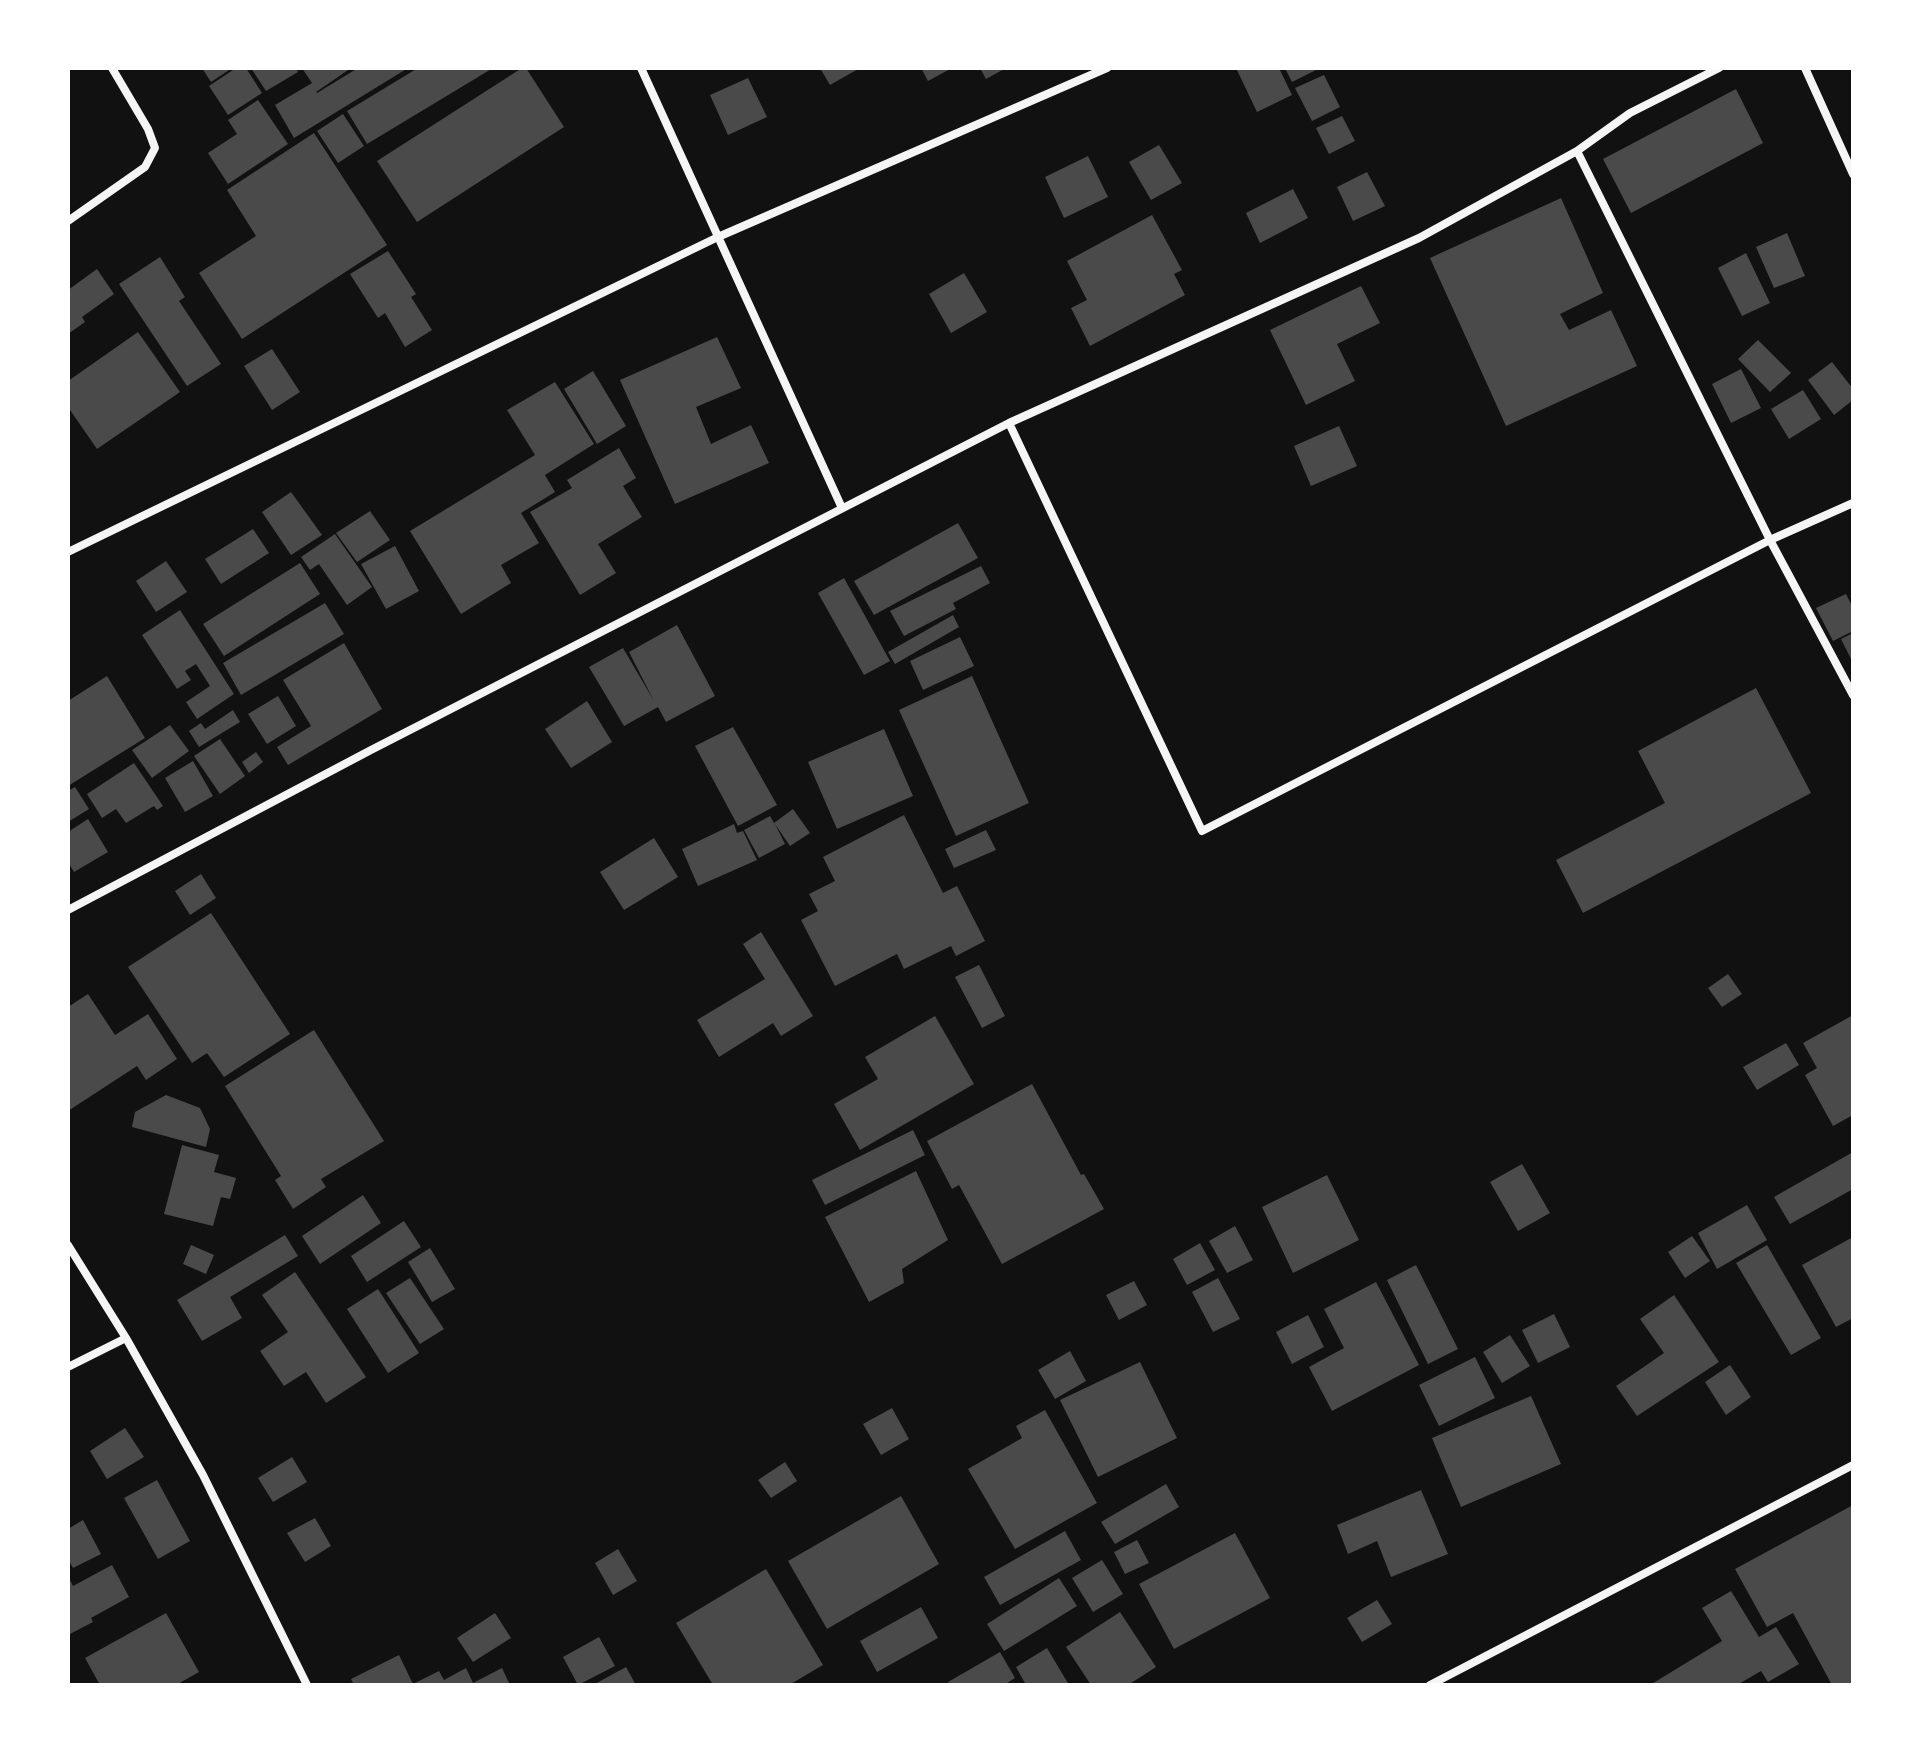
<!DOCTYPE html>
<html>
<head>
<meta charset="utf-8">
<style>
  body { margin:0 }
  #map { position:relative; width:1921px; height:1753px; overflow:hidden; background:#111; font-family:"Varela Round",sans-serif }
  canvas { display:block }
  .frame { position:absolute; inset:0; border:70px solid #fff; pointer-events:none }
</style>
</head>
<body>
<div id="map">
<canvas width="1921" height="1753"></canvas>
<div class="frame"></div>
</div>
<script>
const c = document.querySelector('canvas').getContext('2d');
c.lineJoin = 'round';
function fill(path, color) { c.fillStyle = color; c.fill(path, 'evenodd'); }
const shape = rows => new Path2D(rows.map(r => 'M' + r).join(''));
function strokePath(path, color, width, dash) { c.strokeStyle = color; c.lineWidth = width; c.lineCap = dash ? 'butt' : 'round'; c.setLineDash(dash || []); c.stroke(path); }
fill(shape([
  [202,68,232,68,211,82],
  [236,68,246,68,262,93,228,115,209,86],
  [251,68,296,68,298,72,266,91],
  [302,68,351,68,316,92,317,93,358,68,408,68,294,138,275,105,312,83],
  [418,68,493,68,367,144,347,111],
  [522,68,526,68,564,127,417,222,377,161],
  [820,68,860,68,830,85],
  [921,68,952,68,928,81],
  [980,68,1006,68,986,79],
  [1236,68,1279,68,1292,95,1257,112],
  [1285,68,1320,68,1292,82],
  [1324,75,1340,107,1312,121,1295,88],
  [748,78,767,117,728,135,710,95],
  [1736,89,1763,143,1631,213,1603,159],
  [258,100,288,144,228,184,208,153,237,134,228,120],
  [343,114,364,146,338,163,317,131],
  [1342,116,1355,141,1329,154,1316,128],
  [314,133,387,245,242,339,199,273,256,236,227,190],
  [1159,145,1182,183,1151,200,1129,162],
  [1088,156,1108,197,1064,218,1045,177],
  [1367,172,1385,206,1353,221,1337,187],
  [1293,189,1308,218,1260,243,1246,213],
  [1561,198,1603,293,1560,314,1569,330,1611,310,1637,366,1506,426,1430,258],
  [1152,215,1182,270,1174,274,1185,295,1090,346,1071,308,1087,300,1067,261],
  [1787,233,1805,276,1774,288,1756,247],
  [388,251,416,294,411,297,432,330,405,347,385,313,378,318,350,274],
  [1746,253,1770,303,1742,316,1718,268],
  [160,257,185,297,179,301,221,364,187,386,119,284],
  [97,269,114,294,82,317,85,322,68,334,68,290],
  [964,273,987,312,951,333,929,294],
  [1361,286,1380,323,1337,344,1355,381,1306,405,1270,330],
  [138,332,180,392,97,449,68,407,68,381],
  [717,337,741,388,696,407,711,444,751,425,769,463,675,504,620,380],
  [1758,340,1791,373,1770,392,1738,359],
  [272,349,300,392,272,410,244,366],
  [1832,362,1853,389,1853,400,1834,415,1808,380],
  [1741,369,1761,408,1731,423,1712,384],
  [593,371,626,426,597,444,564,389],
  [555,382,594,444,545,475,555,492,521,513,539,543,501,565,511,583,461,614,410,531,535,455,507,410],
  [1803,390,1821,419,1789,439,1771,409],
  [1339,426,1357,466,1311,486,1294,446],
  [619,448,636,478,623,486,642,517,598,544,616,573,580,595,530,512,572,488,567,480],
  [291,492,322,535,291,555,262,512],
  [370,511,390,540,357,562,336,533],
  [958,523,978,558,874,615,854,581],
  [253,529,269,553,221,584,205,559],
  [335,534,372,587,347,605,319,564,310,570,301,557],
  [395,546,419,591,386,609,361,564],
  [166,561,187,592,156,612,136,581],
  [300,563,320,594,224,656,203,624],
  [981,566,990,583,953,603,956,609,904,636,890,611],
  [844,578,890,661,864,675,818,593],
  [1846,594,1853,608,1853,631,1833,641,1816,608],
  [325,603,344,634,241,695,223,663],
  [180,610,234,694,197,719,186,702,210,686,196,664,185,671,191,680,177,689,142,635],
  [953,615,959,627,895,664,888,652],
  [677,625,715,696,666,722,658,707,624,726,589,667,623,648,654,701,629,652],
  [1853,633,1853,663,1841,639],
  [960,637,974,666,923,690,910,661],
  [344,643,382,709,288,765,277,747,311,726,283,680],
  [107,676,145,738,68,786,68,701],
  [972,676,1029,803,956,836,899,710],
  [1756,688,1811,793,1583,913,1556,860,1665,803,1638,751],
  [278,696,296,726,267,744,248,714],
  [587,701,612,742,571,768,545,729],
  [233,710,240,722,199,747,189,731,201,723,205,729],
  [170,725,189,751,152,778,132,750],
  [733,727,777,805,738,826,695,746],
  [884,729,913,796,837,829,808,762],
  [220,739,245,776,220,794,194,756],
  [256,752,263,762,249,773,242,762],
  [193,761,213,796,185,812,165,778],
  [134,763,163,806,157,810,154,806,126,823,116,809,102,818,87,794],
  [75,787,89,809,68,822,68,791],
  [793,809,810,833,790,846,775,824,785,844,759,858,744,830,770,816,774,823],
  [904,815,943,893,957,886,985,941,956,956,951,946,904,969,897,954,835,986,801,920,818,911,809,894,835,881,823,857],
  [88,819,108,852,74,872,68,862,68,832],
  [734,824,737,833,743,831,757,860,698,886,682,849],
  [986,830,996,850,954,868,945,849],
  [654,838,678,877,624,910,600,872],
  [201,874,216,898,190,915,175,891],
  [211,913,290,1034,224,1077,207,1053,192,1063,128,967],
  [761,932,813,1016,781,1036,773,1023,719,1057,697,1020,765,979,743,944],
  [979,965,1005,1016,982,1028,955,977],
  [1728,974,1742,994,1722,1007,1708,988],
  [88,994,115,1035,148,1014,177,1059,146,1080,137,1066,68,1111,68,1007],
  [1853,1015,1853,1115,1833,1126,1805,1075,1817,1068,1803,1043],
  [935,1016,974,1084,860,1150,834,1104,878,1079,865,1057],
  [314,1030,384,1141,321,1179,326,1187,293,1209,275,1180,281,1176,225,1086],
  [1786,1043,1799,1065,1757,1090,1743,1067],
  [1032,1084,1081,1175,1084,1174,1104,1209,1002,1264,959,1185,952,1189,927,1141],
  [166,1095,200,1108,210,1129,206,1147,132,1127,135,1112],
  [913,1130,925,1155,825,1205,812,1180],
  [182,1145,219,1155,214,1172,236,1178,230,1199,221,1197,213,1226,164,1214],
  [1853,1152,1853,1189,1790,1224,1774,1197],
  [1522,1164,1550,1213,1518,1231,1490,1182],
  [916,1171,948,1240,902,1269,904,1283,869,1302,825,1217],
  [1327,1175,1359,1240,1293,1273,1262,1207],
  [363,1195,381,1223,320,1264,302,1236],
  [1747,1205,1767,1240,1717,1269,1698,1233],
  [404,1221,421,1247,367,1282,351,1256],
  [1235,1226,1253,1260,1227,1273,1209,1241],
  [285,1235,298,1256,230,1297,242,1318,202,1341,177,1300],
  [1692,1236,1710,1261,1685,1278,1668,1252],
  [1853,1237,1853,1318,1836,1327,1802,1265],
  [1200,1243,1215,1270,1187,1285,1173,1259],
  [191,1245,214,1255,206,1274,183,1264],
  [1767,1245,1821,1338,1791,1355,1736,1263],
  [430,1248,455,1289,432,1302,408,1262],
  [1416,1265,1458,1349,1428,1364,1387,1280],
  [295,1272,366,1377,326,1403,306,1372,284,1386,260,1351,288,1332,262,1295],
  [410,1278,444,1329,420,1344,386,1293],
  [1218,1278,1240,1319,1213,1332,1192,1292],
  [1134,1281,1147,1305,1119,1320,1106,1295],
  [1376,1282,1419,1365,1332,1411,1309,1367,1344,1348,1324,1309],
  [378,1289,419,1353,388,1373,347,1309],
  [1674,1295,1719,1362,1637,1416,1616,1386,1664,1353,1640,1319],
  [1554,1314,1570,1347,1538,1363,1522,1330],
  [1308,1315,1324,1347,1292,1364,1276,1332],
  [1510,1335,1530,1366,1502,1383,1483,1352],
  [1070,1351,1086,1381,1055,1399,1038,1370],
  [1475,1357,1495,1398,1439,1426,1419,1385],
  [1140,1362,1177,1438,1098,1477,1060,1400],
  [1730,1365,1751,1397,1726,1415,1705,1382],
  [1531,1396,1561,1464,1461,1507,1432,1438],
  [892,1408,909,1439,881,1455,863,1424],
  [1045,1410,1097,1503,1015,1549,968,1469,1022,1438,1016,1426],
  [125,1428,144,1457,107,1479,90,1451],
  [292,1457,307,1482,273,1502,258,1478],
  [785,1462,797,1481,771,1498,758,1480],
  [157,1480,190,1541,158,1559,124,1498],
  [1166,1484,1179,1507,1115,1544,1101,1522],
  [1421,1490,1448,1554,1391,1577,1377,1541,1348,1554,1337,1525],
  [901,1496,939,1564,827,1629,788,1561],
  [1853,1505,1853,1685,1832,1685,1793,1613,1767,1627,1735,1569],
  [315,1518,331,1546,305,1562,287,1533],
  [83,1520,101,1554,73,1568,68,1559,68,1529],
  [1065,1531,1081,1560,1000,1605,984,1577],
  [1235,1533,1270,1598,1174,1649,1139,1584],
  [1137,1540,1149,1563,1125,1574,1114,1552],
  [618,1549,637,1581,613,1595,595,1563],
  [1102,1560,1123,1594,1093,1612,1072,1578],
  [112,1565,129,1597,91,1618,93,1622,68,1635,68,1576,73,1586],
  [766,1569,823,1665,789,1685,713,1685,676,1623],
  [1059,1578,1077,1606,1004,1651,987,1624],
  [1731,1591,1759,1637,1776,1627,1799,1664,1768,1682,1761,1671,1737,1685,1650,1685,1722,1641,1702,1608],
  [1377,1600,1392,1624,1362,1642,1347,1618],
  [921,1607,938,1638,877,1672,860,1641],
  [1120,1612,1156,1667,1128,1685,1091,1685,1066,1647],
  [166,1613,199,1672,176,1685,100,1685,85,1658],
  [495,1613,511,1638,473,1662,457,1638],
  [599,1637,615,1666,578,1685,563,1657],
  [1047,1648,1069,1685,1026,1685,1016,1667],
  [1000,1652,1015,1678,1004,1685,950,1685,948,1682],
  [399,1655,413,1684,439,1671,444,1680,466,1668,473,1683,502,1668,510,1685,354,1685,351,1679],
  [626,1667,636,1685,593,1685]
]), '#4a4a4a');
strokePath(shape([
  [641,68,842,508],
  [1805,68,1853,174],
  [1577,151,1770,540,1853,695],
  [68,221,145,167,155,148,148,129,112,68],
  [1009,423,1202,831,1770,540,1853,503],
  [68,552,718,237,1107,68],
  [68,910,371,750,1009,423,1419,238,1577,151,1630,113,1719,68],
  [68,1245,126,1338,203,1475,307,1685],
  [68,1367,126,1338],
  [1430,1685,1853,1465]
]), '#f5f5f5', 8);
</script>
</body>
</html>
